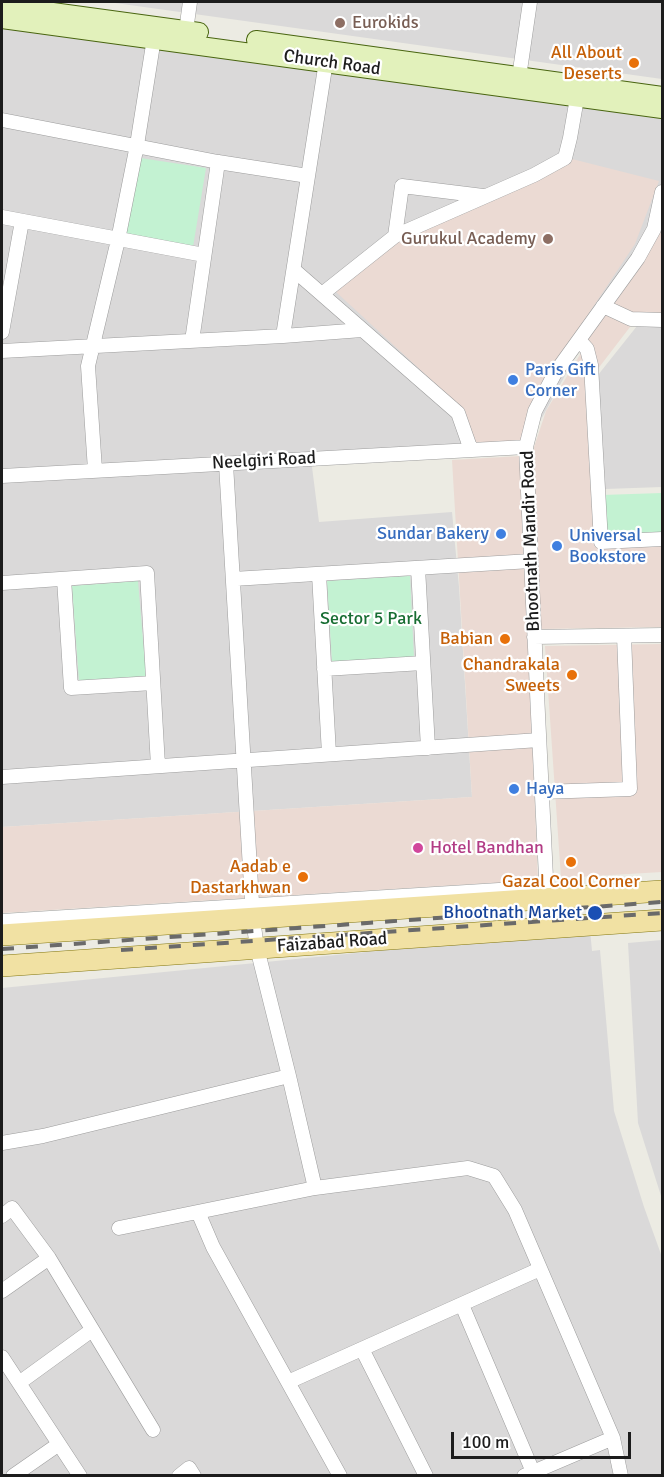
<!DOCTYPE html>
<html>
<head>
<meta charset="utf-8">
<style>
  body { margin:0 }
  #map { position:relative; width:664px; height:1477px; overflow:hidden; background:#ecebe3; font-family:Signika,sans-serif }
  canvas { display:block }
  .frame { position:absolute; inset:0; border:3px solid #1c1c1c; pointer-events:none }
  .scale { position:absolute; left:451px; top:1432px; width:180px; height:27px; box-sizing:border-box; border:3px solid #1c1c1c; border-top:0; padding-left:8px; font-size:18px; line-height:21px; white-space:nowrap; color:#1c1c1c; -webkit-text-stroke:4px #fff; paint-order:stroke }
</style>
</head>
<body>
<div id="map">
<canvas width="664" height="1477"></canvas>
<div class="frame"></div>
<div class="scale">100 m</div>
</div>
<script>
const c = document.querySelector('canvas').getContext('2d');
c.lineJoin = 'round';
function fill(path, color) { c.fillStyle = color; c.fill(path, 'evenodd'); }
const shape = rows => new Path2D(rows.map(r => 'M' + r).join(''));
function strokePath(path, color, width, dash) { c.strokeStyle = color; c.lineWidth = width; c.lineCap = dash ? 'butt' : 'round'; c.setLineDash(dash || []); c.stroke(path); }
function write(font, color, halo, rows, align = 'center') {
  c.font = font + ' Signika,sans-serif'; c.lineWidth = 4.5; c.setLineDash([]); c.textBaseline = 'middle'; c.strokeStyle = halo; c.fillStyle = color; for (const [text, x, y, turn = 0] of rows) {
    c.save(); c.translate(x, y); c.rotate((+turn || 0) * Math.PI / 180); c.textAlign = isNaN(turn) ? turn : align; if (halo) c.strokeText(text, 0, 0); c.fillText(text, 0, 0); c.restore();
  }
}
fill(shape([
  [108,2,662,2,662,79],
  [2,23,662,96,662,184,657,217,603,306,526,447,311,459,319,522,452,512,459,587,472,797,2,827],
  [637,326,662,327,662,487,605,489,598,375],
  [590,930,592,951,600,950,614,1111,644,1207,662,1257,662,1475,2,1476,2,988],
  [662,940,662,1199,638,1123,628,943]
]), '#dad9d9');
fill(shape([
  [572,159,659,181,635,244,557,361,520,442,474,447,465,411,336,292,392,244,547,175],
  [662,205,662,314,640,314,597,370,584,341],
  [581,353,588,369,597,545,662,545,662,627,539,629,534,447,546,411],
  [521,456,538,882,491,883,2,913,2,827,472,797,452,460],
  [662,644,662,872,561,878,545,646]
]), '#ebdad3');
fill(shape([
  [134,157,206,168,193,247,121,235],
  [662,493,662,536,604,539,602,495],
  [410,576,414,658,332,662,327,581],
  [138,581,146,676,79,681,72,586]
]), '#c3f2d2');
const street = shape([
  [185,38,190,2],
  [518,84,530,2],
  [2,120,218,162,308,176],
  [2,217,204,255],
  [395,236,402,186,483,196],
  [294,270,458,413,471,450],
  [322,294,395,236,534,175,565,158,570,138,577,98],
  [603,306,631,319,662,320],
  [2,332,22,221],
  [283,336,327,55],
  [579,340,587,349,591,365,601,542,662,539],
  [192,341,218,162],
  [2,351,283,336,362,330],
  [226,464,253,919,257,948,289,1076,315,1188,468,1168,494,1176,515,1210,613,1438,621,1476],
  [95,470,88,366,118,240,137,145,155,32],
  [2,476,526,447],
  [418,568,428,748],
  [319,574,329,754],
  [64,579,71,688,153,683],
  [233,579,531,561],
  [2,583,147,573,158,766],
  [534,637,662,635],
  [324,669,423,663],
  [2,777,539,740],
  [542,792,630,789,624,636],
  [2,921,547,887],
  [550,928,547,898,538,714,526,447,535,411,555,373,638,258,654,229,662,192],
  [2,1143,43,1136,289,1076],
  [198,1212,213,1247,340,1476],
  [2,1216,12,1208,49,1258,153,1430],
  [119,1228,315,1188],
  [2,1291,49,1258],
  [462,1305,533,1472],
  [362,1349,426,1476],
  [2,1357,80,1476],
  [288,1382,540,1269],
  [19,1383,92,1330],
  [13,1476,59,1444],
  [179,1476,189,1468,194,1476],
  [524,1476,613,1438]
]);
const secondary = shape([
  [2,5,199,32],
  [2,19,662,109],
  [256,40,662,96]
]);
const primary = shape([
  [2,935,662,891],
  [2,966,662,920]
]);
strokePath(street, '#9d9d9d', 15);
strokePath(secondary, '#496510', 20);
strokePath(primary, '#837710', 22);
strokePath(street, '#fff', 14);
strokePath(secondary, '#e2f1bb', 18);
strokePath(primary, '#f1e1a3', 21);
strokePath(shape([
  [2,949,662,902],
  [121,950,662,913]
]), '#6a6a6a', 4, [12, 12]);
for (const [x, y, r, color] of [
  [340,23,6,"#8d6e63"],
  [634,63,6,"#e8710a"],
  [548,239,6,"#8d6e63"],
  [513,380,6,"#3f7fe0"],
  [501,534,6,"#3f7fe0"],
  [557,546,6,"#3f7fe0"],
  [505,639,6,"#e8710a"],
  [572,675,6,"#e8710a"],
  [514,789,6,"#3f7fe0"],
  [418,848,6,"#d1479c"],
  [571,862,6,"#e8710a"],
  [303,877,6,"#e8710a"],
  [595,913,8,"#1a4fb4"]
]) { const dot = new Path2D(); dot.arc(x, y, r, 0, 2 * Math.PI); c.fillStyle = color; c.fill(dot); strokePath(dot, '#fff', 2); }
write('18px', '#785e54', '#fff', [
  ["Eurokids",352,23],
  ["Gurukul Academy",536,239,"right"]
], 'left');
write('18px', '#c56008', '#fff', [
  ["All About",622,53],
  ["Deserts",622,74],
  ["Babian",493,639],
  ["Chandrakala",560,665],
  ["Sweets",560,686],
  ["Aadab e",291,867],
  ["Dastarkhwan",291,888],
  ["Gazal Cool Corner",571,882,"center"]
], 'right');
write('18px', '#1c1c1c', '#fff', [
  ["Church Road",332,63,8],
  ["Neelgiri Road",264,461,-3],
  ["Bhootnath Mandir Road",531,541,-92],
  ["Faizabad Road",332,943,-4]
]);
write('18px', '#366cbe', '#fff', [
  ["Paris Gift",525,370],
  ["Corner",525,391],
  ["Sundar Bakery",489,534,"right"],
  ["Universal",569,536],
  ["Bookstore",569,557],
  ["Haya",526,789]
], 'left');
write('18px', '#176d32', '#fff', [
  ["Sector 5 Park",371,619]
]);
write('18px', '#b23c85', '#fff', [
  ["Hotel Bandhan",430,848]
], 'left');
write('18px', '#164399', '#fff', [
  ["Bhootnath Market",582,913]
], 'right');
</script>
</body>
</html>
